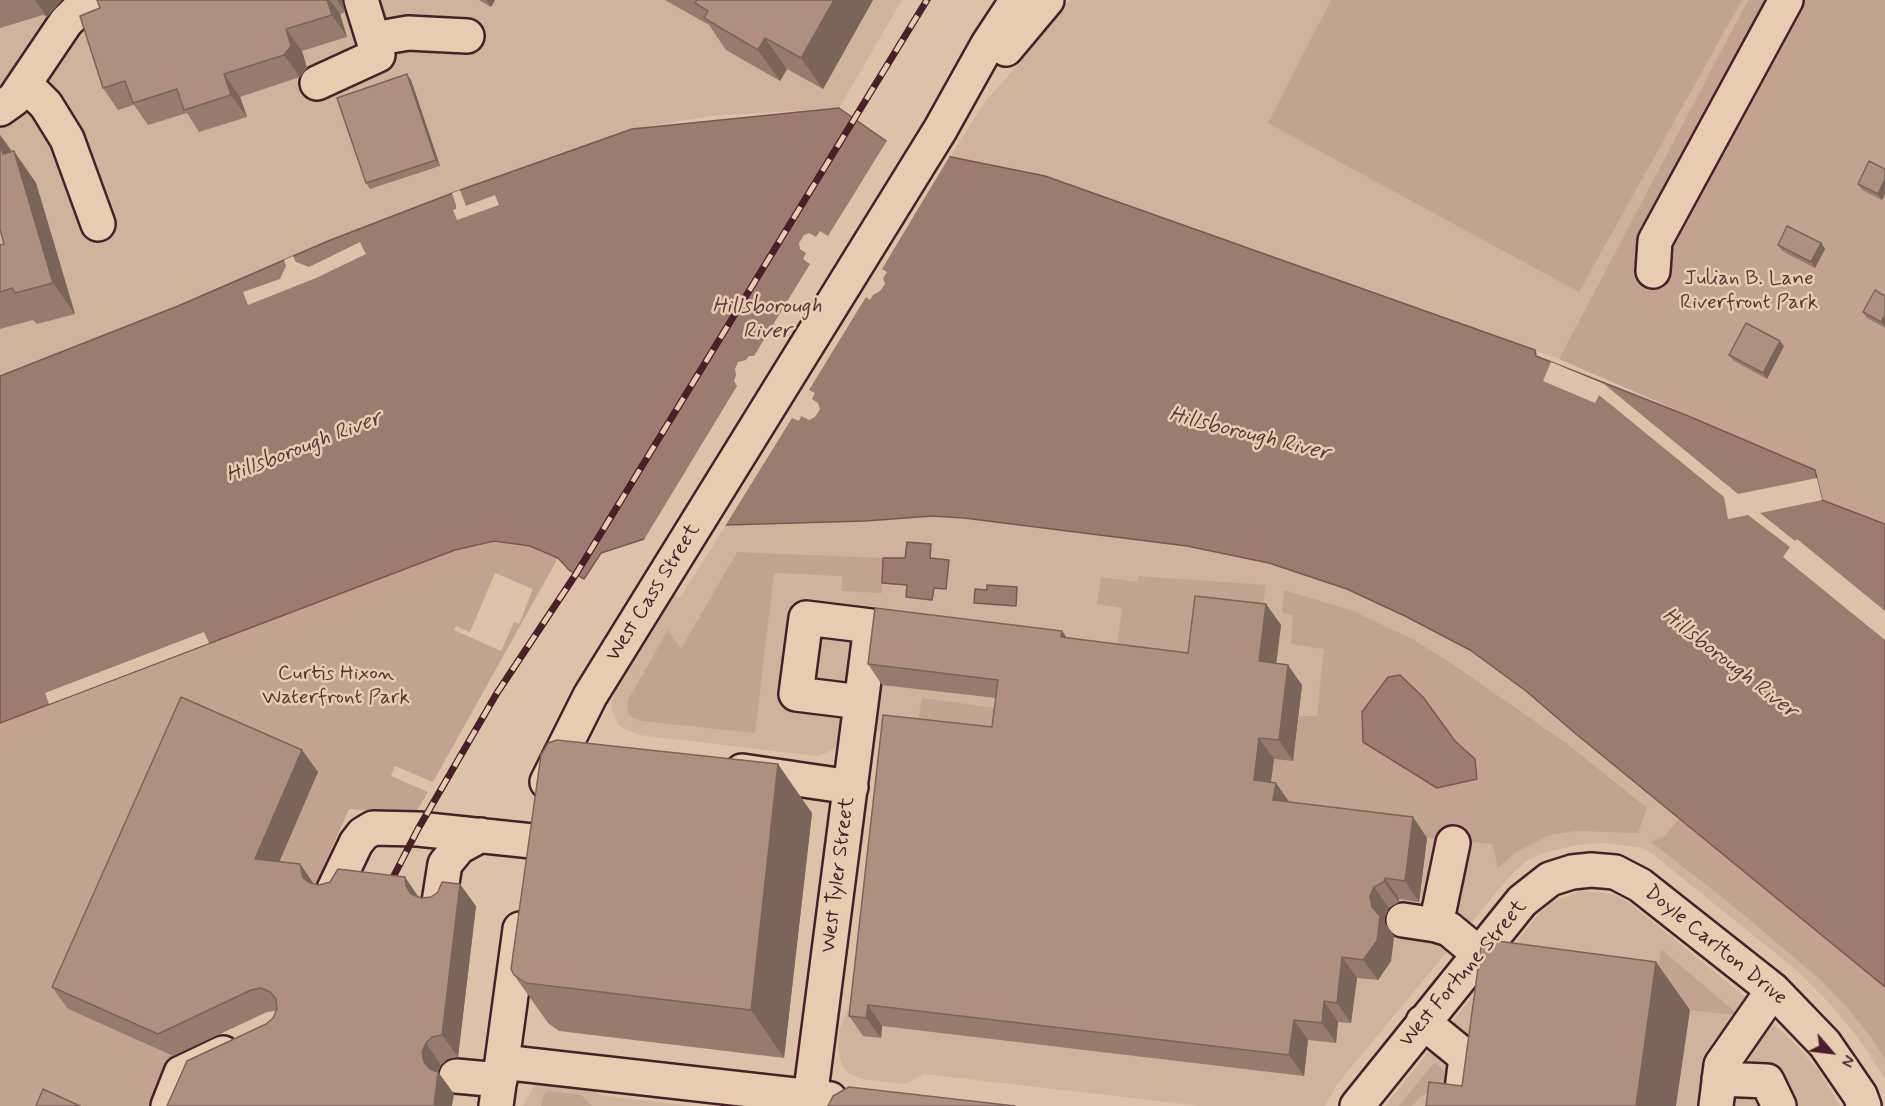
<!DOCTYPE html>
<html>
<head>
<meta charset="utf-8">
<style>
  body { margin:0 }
  #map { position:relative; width:1885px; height:1106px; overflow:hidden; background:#dec2a7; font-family:Mynerve,sans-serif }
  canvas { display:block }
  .north { position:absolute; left:1801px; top:1022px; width:60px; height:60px; -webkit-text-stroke:4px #e8ccaf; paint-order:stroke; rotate:118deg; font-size:16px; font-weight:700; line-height:24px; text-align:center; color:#4a1f2b }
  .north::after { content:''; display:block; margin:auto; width:21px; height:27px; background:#4a1f2b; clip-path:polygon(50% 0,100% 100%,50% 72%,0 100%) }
</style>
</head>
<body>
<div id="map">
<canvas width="1885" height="1106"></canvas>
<div class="north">N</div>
</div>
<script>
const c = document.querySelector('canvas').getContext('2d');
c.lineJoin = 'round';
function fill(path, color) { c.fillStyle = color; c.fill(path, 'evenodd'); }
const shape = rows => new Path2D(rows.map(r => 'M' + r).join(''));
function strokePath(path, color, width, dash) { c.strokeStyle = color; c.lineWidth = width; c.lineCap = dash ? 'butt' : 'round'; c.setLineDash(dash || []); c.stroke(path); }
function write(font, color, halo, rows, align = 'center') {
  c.font = font + ' Mynerve,sans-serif'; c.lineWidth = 5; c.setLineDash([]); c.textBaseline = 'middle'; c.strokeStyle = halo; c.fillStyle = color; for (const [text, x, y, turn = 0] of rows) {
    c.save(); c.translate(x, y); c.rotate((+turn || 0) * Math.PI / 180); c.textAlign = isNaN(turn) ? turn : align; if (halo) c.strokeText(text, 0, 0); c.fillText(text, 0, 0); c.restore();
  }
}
fill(shape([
  [0,0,902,0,839,108,711,116,632,129,463,189,328,241,178,306,0,376],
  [1070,0,1748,0,1559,359,1045,176,950,157,986,100,1017,66],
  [932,516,964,518,1187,546,1269,563,1347,589,1405,616,1470,650,1526,691,1576,734,1885,987,1885,1079,1859,1039,1830,1004,1796,970,1764,944,1650,852,1642,848,1603,843,1577,845,1546,852,1528,860,1510,876,1338,1083,1325,1106,1201,1106,924,1074,905,1084,862,1079,848,1073,842,1066,838,1048,840,1028,856,989,886,732,842,726,839,739,834,748,826,753,816,756,639,735,619,726,611,708,614,693,672,594,680,598,726,525,865,521],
  [1580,891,1612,894,1627,901,1744,996,1799,1048,1819,1071,1840,1106,1385,1106,1538,915,1552,902],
  [546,1079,587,1082,599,1095,691,1106,523,1106,535,1084]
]), '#d0b39b');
fill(shape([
  [1331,0,1742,0,1579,292,1268,123],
  [1748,0,1885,0,1885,524,1822,500,1815,470,1559,359],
  [494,541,530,546,558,558,433,782,395,766,391,776,428,792,415,814,349,809,315,886,275,870,318,772,196,719,68,1009,175,1057,166,1066,149,1106,0,1106,0,723,455,550],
  [495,573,533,589,519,624,514,622,501,651,454,630,456,626,470,632],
  [737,552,883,558,882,593,842,591,842,576,774,573,755,733,642,721,632,717,627,711,628,700,668,630,681,649],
  [1139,576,1266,585,1260,622,1204,657,1115,663,1122,608,1097,604,1101,577,1137,582],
  [1284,590,1353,611,1414,640,1451,663,1566,743,1647,808,1638,833,1576,831,1549,835,1515,853,1498,868,1492,844,1427,838,1268,801,1274,759,1293,761,1299,716,1317,716,1324,649,1291,644,1293,615,1282,613],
  [1423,697,1455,741,1475,759,1477,779,1437,788,1363,742],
  [922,698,1011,710,1007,747,915,737],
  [1679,818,1885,987,1885,1059,1871,1037,1844,1004,1821,980,1727,901,1651,842,1665,836],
  [1661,949,1740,1016,1690,1010,1649,962,1659,963],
  [1436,1063,1449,1077,1448,1082,1421,1096,1412,1106,1399,1106,1433,1064],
  [548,1091,581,1095,592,1106,541,1106,543,1096]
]), '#c3a390');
const water = shape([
  [839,108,892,145,1045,176,1535,350,1536,356,1686,415,1815,470,1822,500,1885,524,1885,987,1576,734,1526,691,1470,650,1405,616,1347,589,1269,563,1187,546,964,518,932,516,865,521,726,525,678,528,601,553,584,579,569,570,558,558,530,546,494,541,455,550,0,723,0,376,178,306,328,241,463,189,632,129,839,108],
  [907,542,931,544,930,558,949,560,946,589,934,588,932,600,906,597,907,585,882,583,883,558,905,558,907,542],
  [987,585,1017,587,1016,606,974,603,975,589,987,590,987,585],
  [1400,675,1423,697,1455,741,1475,759,1477,779,1437,788,1363,742,1362,712,1388,677,1400,675]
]);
fill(water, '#9e7b70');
strokePath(water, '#7c5654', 1.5);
fill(shape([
  [888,139,893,142,951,154,882,269,887,272,883,278,885,284,880,291,873,295,870,300,866,297,809,390,815,393,812,399,818,403,820,409,815,417,809,420,801,416,799,421,792,418,724,528,679,531,642,543,737,386,734,381,736,375,735,369,738,362,746,360,749,356,754,356,810,264,803,259,806,253,800,249,799,243,804,235,809,233,816,237,820,231,828,236],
  [460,190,466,206,495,195,499,205,457,220,453,210,456,209,456,205,452,193],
  [360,242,366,254,316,278,248,305,243,292,280,279,286,266,284,260,293,256,296,262,309,267],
  [1551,362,1604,384,1738,494,1817,478,1822,500,1760,513,1795,541,1797,539,1885,611,1885,640,1783,557,1790,547,1748,515,1728,519,1724,497,1599,395,1595,403,1543,381],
  [204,632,209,643,49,704,45,693]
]), '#dec2a7');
const minor = shape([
  [374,39,408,33,467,36],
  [1006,49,1047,0],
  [317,83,378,55,361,0],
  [25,84,46,105,67,139,98,224],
  [0,109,14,99,66,22,88,0],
  [1653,271,1655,241,1786,0],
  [742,771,851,787],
  [547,782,590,696,940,130,988,44,1017,0],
  [1453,843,1436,925,1449,929,1479,954],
  [334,889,356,843,363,834,373,828,418,829,532,841],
  [439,902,445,864,459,847,481,835],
  [1403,920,1436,925],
  [1423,1022,1466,1057,1460,1106],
  [502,1062,830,1099],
  [456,1076,500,1080],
  [1719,1079,1767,1081,1779,1106],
  [168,1106,181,1073,223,1053],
  [496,1106,520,929],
  [809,1106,871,626,806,618,796,694,861,702],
  [1357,1106,1522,901,1550,879,1572,872,1591,870,1615,872,1640,885,1773,990,1825,1044,1860,1095,1864,1106],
  [1716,1106,1721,1065,1773,990]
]);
strokePath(minor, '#4a1f2b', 38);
strokePath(minor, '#e8ccaf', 33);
const rail = shape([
  [387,889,418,829,497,693,576,574,927,0]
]);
strokePath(rail, '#4a1f2b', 7);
strokePath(rail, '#e8ccaf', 4.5, [14]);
fill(shape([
  [0,0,62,0,47,17,43,15,0,28],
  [97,0,342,0,345,12,340,14,347,37,302,51,307,68,300,77,240,97,247,117,199,132,187,113,148,125,134,105,118,110,103,88,100,8],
  [479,0,495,0,491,7],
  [665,0,873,0,823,89,787,69,780,81,726,50,709,25],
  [411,80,440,166,370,189,366,183],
  [0,135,36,183,75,314,37,324,33,320,0,329,0,245,4,244,0,229],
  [1885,169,1885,194,1882,200,1862,190,1858,184],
  [1821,243,1825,249,1815,268,1782,251,1778,245],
  [1885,296,1885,328,1867,318,1863,312],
  [1784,346,1767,379,1734,361,1729,355],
  [1266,604,1281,625,1276,663,1302,685,1293,761,1274,759,1271,782,1289,802,1413,817,1427,838,1419,902,1399,899,1399,902,1389,908,1385,917,1385,923,1394,936,1391,961,1378,980,1357,978,1351,1023,1338,1022,1336,1043,1308,1040,1304,1076,882,1026,881,1038,863,1036,849,1016,992,727,996,698,882,685,868,664,1062,631,1067,638,1188,653],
  [302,750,318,772,279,862,300,864,314,884,419,898,476,906,458,1057,448,1059,441,1065,438,1072,454,1094,266,1024,273,1018,276,1011,267,1012,173,1056,68,1009,52,987],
  [812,813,784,1058,559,1031,548,1023,514,975]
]), '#977b6e');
fill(shape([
  [35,0,62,0,47,17],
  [327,0,330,0,340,14,347,37,332,15],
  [337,0,342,0,345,12],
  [486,0,495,0,491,7],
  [834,0,873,0,823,89,801,58],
  [286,29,302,51,307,68,300,77,284,55],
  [765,38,787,69,780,81,758,50],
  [224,74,240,97,247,117,231,95],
  [407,74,411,80,440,166,436,160],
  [0,135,15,157,14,151,36,183,75,314,53,283,3,154,0,144],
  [1885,179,1885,194,1882,200,1878,194],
  [1821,243,1825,249,1815,268,1811,262],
  [1885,315,1885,327,1881,322],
  [1780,341,1784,346,1767,379,1763,373],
  [1266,604,1281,625,1274,682,1259,661],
  [1062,631,1076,651,1061,637],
  [1288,665,1302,685,1293,761,1279,740],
  [1259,738,1274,759,1268,801,1254,780],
  [302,750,318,772,271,881,255,859],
  [778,764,812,813,784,1058,751,1010],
  [1276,783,1290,803,1273,800],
  [1413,817,1427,838,1419,902,1405,881],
  [300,864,316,887,319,900,303,878],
  [405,877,420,899,421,908,406,886],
  [1385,878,1399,899,1399,902,1384,882],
  [460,884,476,906,458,1057,442,1035],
  [1374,887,1389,908,1385,917,1385,923,1394,936,1391,961,1378,980,1363,960,1372,907,1370,896],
  [1342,957,1357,978,1351,1023,1337,1003],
  [1656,962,1690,1010,1676,1106,1636,1106],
  [1324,1001,1338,1022,1336,1043,1322,1023],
  [868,1005,882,1026,881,1038,866,1018],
  [1294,1020,1308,1040,1304,1076,1289,1055],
  [426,1043,441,1065,438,1072,454,1094,452,1106,434,1106,422,1052]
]), '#7b645a');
const building = shape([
  [97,0,327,0,332,15,286,29,291,46,284,55,224,74,231,95,184,110,177,89,133,103,125,81,103,88,80,16,100,8,97,0],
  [697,0,834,0,801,58,765,38,758,50,704,18,708,11,695,3,697,0],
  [407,74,436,160,366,183,337,98,407,74],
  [0,144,3,154,14,151,53,283,15,293,12,288,0,292,0,245,4,244,0,229,0,144],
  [1869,161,1885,169,1885,179,1878,194,1858,184,1869,161],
  [1787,226,1821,243,1811,262,1778,245,1787,226],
  [1875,290,1885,296,1885,315,1881,322,1863,312,1875,290],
  [1746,323,1780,341,1763,373,1729,355,1746,323],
  [1195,596,1266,604,1259,661,1288,665,1279,740,1259,738,1254,780,1276,783,1273,800,1413,817,1405,881,1385,878,1384,882,1374,887,1370,896,1372,907,1380,916,1377,941,1363,960,1342,957,1337,1003,1324,1001,1322,1023,1294,1020,1289,1055,868,1005,866,1018,849,1016,883,715,992,727,998,680,868,664,875,608,1062,631,1061,637,1188,653,1195,596],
  [181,697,302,750,255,859,300,864,303,878,310,883,319,885,330,882,338,869,405,877,406,886,411,894,421,898,431,897,438,892,442,882,460,884,442,1035,432,1037,426,1043,422,1052,424,1062,430,1069,438,1072,434,1106,167,1106,187,1061,266,1024,273,1018,277,1009,276,999,270,992,261,988,251,990,158,1034,52,987,181,697],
  [557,740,778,764,751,1010,526,983,514,975,511,969,541,755,548,743,557,740],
  [1482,939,1656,962,1636,1106,1426,1106,1429,1082,1462,1086,1482,939],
  [849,1087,1015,1106,828,1106,833,1096,849,1087],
  [43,1089,80,1106,36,1106,43,1089]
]);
fill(building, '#b08f80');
strokePath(building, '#7b645a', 1.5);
write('21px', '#5c333a', '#e8ccaf', [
  ["Julian B. Lane",1749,280],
  ["Riverfront Park",1749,304],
  ["Curtis Hixon",336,675],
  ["Waterfront Park",336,699]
]);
write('21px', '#4a1f2b', '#e8ccaf', [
  ["West Cass Street",654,593,-58],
  ["West Tyler Street",839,875,-83],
  ["Doyle Carlton Drive",1715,946,39],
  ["West Fortune Street",1464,974,-50]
]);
write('italic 22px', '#5f363c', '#e8ccaf', [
  ["Hillsborough",767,307],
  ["River",767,332],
  ["Hillsborough River",1249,435,14],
  ["Hillsborough River",304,448,-21],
  ["Hillsborough River",1729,664,38]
]);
</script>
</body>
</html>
